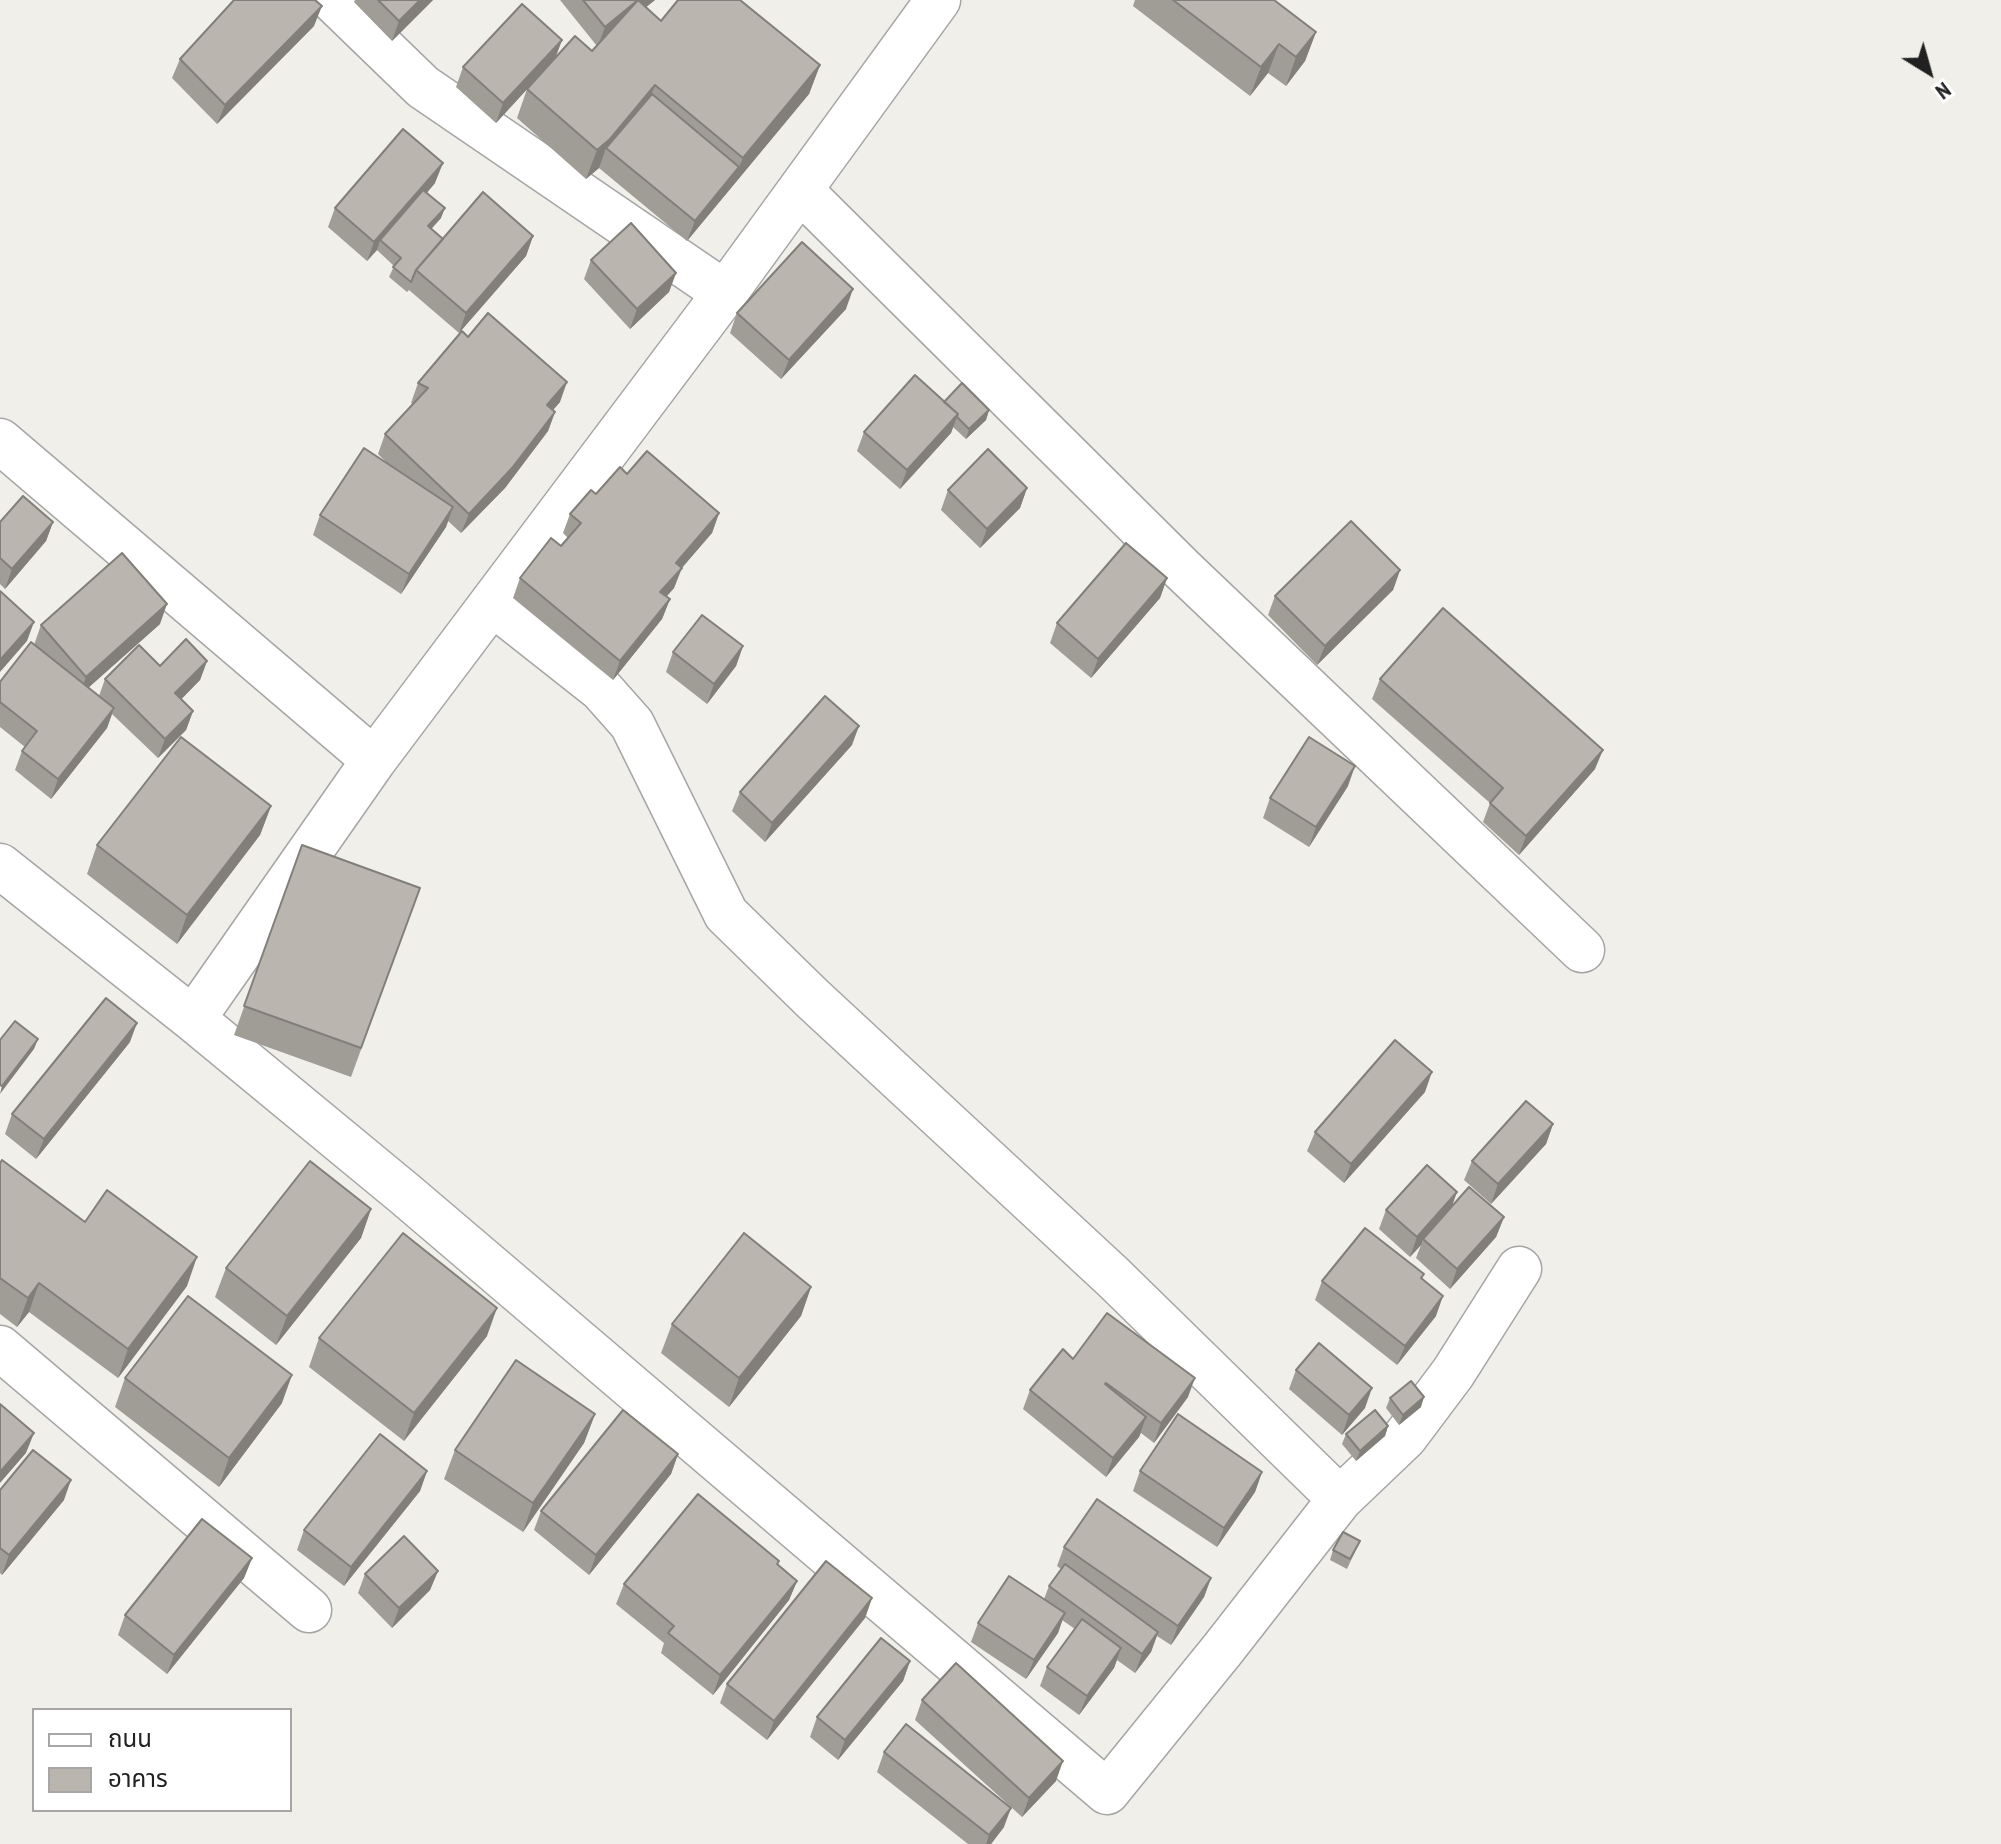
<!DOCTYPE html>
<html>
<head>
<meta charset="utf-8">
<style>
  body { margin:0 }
  #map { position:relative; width:2001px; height:1844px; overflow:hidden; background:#f1efe9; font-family:"PT Sans Narrow","Noto Sans Thai",sans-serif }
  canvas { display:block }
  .legend { position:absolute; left:32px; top:1708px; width:260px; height:104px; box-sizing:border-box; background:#fff; border:2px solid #a6a6a6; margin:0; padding:10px 14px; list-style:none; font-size:24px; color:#212121 }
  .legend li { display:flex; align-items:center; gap:16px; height:40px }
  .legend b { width:40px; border:2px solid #a6a6a6 }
  .north { position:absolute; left:1889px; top:32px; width:80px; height:80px; -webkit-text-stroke:6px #fff; paint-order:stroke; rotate:143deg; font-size:22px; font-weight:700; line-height:32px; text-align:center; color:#212121 }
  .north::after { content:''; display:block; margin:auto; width:28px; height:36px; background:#212121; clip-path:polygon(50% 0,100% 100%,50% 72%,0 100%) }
</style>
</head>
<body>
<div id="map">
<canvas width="2001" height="1844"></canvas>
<ul class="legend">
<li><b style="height:10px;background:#fff"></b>ถนน</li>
<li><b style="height:22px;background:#bab5ae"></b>อาคาร</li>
</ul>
<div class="north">N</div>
</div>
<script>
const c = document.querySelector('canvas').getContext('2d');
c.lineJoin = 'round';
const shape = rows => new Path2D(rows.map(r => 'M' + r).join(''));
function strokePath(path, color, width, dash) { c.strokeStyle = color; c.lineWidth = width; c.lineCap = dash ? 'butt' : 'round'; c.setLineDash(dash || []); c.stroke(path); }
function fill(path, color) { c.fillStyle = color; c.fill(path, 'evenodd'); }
const minor = shape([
  [333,0,423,87,725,293],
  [800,190,1183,570,1582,950],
  [0,441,374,760],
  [492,603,601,689,632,724,726,914,813,999,1113,1277,1340,1499],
  [0,866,193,1019,405,1194,1107,1792,1223,1649,1340,1499,1405,1437,1453,1373,1519,1269],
  [193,1019,374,760,725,293,938,0],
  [0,1348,309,1610]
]);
strokePath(minor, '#a5a5a5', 47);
strokePath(minor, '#fff', 44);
fill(shape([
  [355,0,433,0,392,41,354,2],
  [560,0,655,0,646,7,661,21,820,65,809,94,687,241,599,168,586,179,517,118,527,89,496,123,456,87,463,67,562,40,555,58,592,51,597,46],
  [1135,0,1274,0,1316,32,1305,61,1286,86,1268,73,1250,96,1133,6],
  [314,26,217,124,172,78,180,59],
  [435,183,427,193,441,218,431,229,443,239,533,236,526,256,459,333,409,290,407,292,389,277,394,266,377,250,367,261,328,227,335,208],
  [591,260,676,273,669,292,630,329,584,279],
  [846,309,781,379,730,333,737,313],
  [468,337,560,402,553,410,555,412,548,431,505,488,461,533,448,521,446,527,401,594,313,535,320,515,388,464,378,454,385,434,413,404,411,403,418,383],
  [944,402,989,410,986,420,966,439,953,427,951,433,900,489,857,451,864,432],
  [627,474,719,513,712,533,681,568,674,588,666,597,670,599,662,619,613,680,513,598,520,578,561,546,568,538,563,533,570,514,596,494],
  [1027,488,1020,508,980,548,941,510,948,490],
  [0,522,53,522,46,541,5,589,0,584],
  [1400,570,1393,590,1317,665,1268,615,1275,596],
  [1167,578,1160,598,1091,678,1050,643,1057,623],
  [160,624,88,688,99,696,105,679,160,666,207,661,200,680,181,699,193,711,186,730,158,758,112,714,107,728,51,799,15,770,22,751,25,747,0,727,0,682,34,645,41,625],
  [743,646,736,666,707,704,666,672,673,652],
  [1380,679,1595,769,1519,855,1483,822,1490,803,1372,699],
  [852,745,765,842,732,811,740,792],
  [1348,786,1309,847,1263,818,1270,798],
  [271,806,260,835,177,944,87,874,97,845],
  [302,845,420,888,351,1077,234,1035],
  [130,1042,36,1159,5,1134,12,1114],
  [1425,1092,1344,1183,1307,1151,1315,1132],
  [1553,1124,1546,1144,1491,1204,1464,1180,1472,1161],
  [0,1163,85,1222,187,1286,118,1378,29,1312,17,1327,0,1314],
  [1452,1206,1504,1217,1496,1237,1450,1289,1416,1258,1421,1245,1410,1257,1379,1229,1386,1210],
  [371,1209,361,1238,276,1345,215,1297,226,1268],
  [1424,1274,1422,1279,1436,1316,1397,1365,1315,1300,1322,1281],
  [811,1287,801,1316,729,1407,661,1353,672,1324],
  [487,1336,404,1441,309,1367,319,1338],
  [1073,1359,1188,1397,1154,1443,1141,1433,1139,1437,1106,1477,1023,1409,1030,1390],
  [1296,1370,1365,1408,1342,1435,1289,1389],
  [125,1378,282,1403,219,1487,115,1407],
  [1390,1398,1421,1407,1399,1425,1386,1408],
  [595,1414,584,1443,523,1532,444,1479,455,1450],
  [1388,1426,1385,1436,1356,1461,1342,1444,1346,1434],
  [678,1454,671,1474,589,1575,534,1530,541,1511],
  [427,1471,420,1491,344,1586,297,1550,304,1530],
  [1140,1471,1262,1472,1255,1492,1217,1547,1133,1491],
  [0,1490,64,1500,2,1575,0,1573],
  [1360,1541,1347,1569,1330,1560,1333,1550],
  [1064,1547,1211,1578,1204,1597,1171,1645,1157,1636,1151,1652,1135,1673,1117,1660,1114,1668,1079,1715,1040,1686,1047,1667,1075,1629,1062,1620,1058,1633,1026,1679,971,1642,978,1623,1044,1599,1049,1586,1061,1569,1057,1566],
  [252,1558,244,1578,167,1674,118,1635,125,1615],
  [778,1565,797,1581,789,1600,713,1695,661,1653,664,1643,616,1604,624,1584],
  [438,1571,430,1590,392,1628,358,1593,365,1574],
  [872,1598,865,1618,767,1740,720,1703,727,1684],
  [910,1661,903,1681,838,1760,810,1737,817,1717],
  [922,1700,1056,1781,1022,1817,915,1720],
  [884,1752,1004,1827,991,1844,968,1844,877,1772]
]), '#a09c96');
fill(shape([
  [420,0,433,0,392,41,399,21],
  [638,0,655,0,598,46,605,27],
  [322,6,314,26,217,124,225,105],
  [1316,32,1305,61,1286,86,1296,57],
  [562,40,555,59,496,123,503,103],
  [1279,44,1268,73,1250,96,1261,67],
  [820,65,809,94,687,241,695,221,739,167,743,158],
  [655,85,644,114,606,148,599,168,586,179,597,150],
  [443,163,435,183,383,243,380,240,377,250,367,261,374,242],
  [445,208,441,218,425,236,428,226],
  [533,236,526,256,459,333,466,313],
  [676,273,669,292,630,329,637,309],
  [853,289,846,309,781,379,789,360],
  [567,382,560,402,540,425,547,405],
  [989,410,986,420,966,439,969,429],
  [555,412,548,431,505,488,461,533,469,514],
  [958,414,951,433,900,489,907,470],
  [1027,488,1020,508,980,548,987,529],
  [453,507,446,527,401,594,409,574],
  [719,513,712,533,669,583,676,563],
  [53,522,46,541,5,589,12,569],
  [682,568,674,588,653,612,660,592],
  [1400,570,1393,590,1317,665,1325,646],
  [1167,578,1160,598,1091,678,1098,659],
  [670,599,662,619,613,680,620,661],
  [167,604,160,624,79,696,86,677],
  [34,622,27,641,0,672,0,660],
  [743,646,736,666,707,704,714,684],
  [207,661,200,680,168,713,175,693],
  [114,708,107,728,51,799,58,779],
  [193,711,186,730,158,758,165,739],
  [859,726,852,745,765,842,772,823],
  [1603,750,1595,769,1519,855,1526,836],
  [1355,766,1348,786,1309,847,1316,827],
  [271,806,260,835,177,944,187,915],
  [137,1023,130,1042,36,1159,44,1139],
  [38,1039,34,1049,0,1094,2,1086],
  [1432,1072,1425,1092,1344,1183,1351,1164],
  [1553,1124,1546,1144,1491,1204,1498,1184],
  [1457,1192,1450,1212,1423,1239,1421,1245,1410,1257,1417,1237],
  [371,1209,361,1238,276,1345,287,1316],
  [1504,1217,1496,1237,1450,1289,1457,1269],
  [197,1257,187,1286,118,1378,128,1349],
  [39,1283,29,1312,17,1327,28,1298],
  [811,1287,801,1316,729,1407,739,1378],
  [1443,1296,1436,1316,1397,1365,1405,1346],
  [497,1308,487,1336,404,1441,414,1413],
  [292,1375,282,1403,219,1487,229,1458],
  [1195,1378,1188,1397,1154,1443,1161,1423],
  [1372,1388,1365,1408,1342,1435,1349,1415],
  [1424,1397,1421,1407,1399,1425,1403,1415],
  [595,1414,584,1443,523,1532,533,1503],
  [1146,1417,1139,1437,1106,1477,1113,1458],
  [1388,1426,1385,1436,1356,1461,1360,1451],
  [34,1433,26,1453,0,1483,0,1472],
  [678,1454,671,1474,589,1575,596,1555],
  [427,1471,420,1491,344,1586,351,1567],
  [1262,1472,1255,1492,1217,1547,1224,1528],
  [71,1480,64,1500,2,1575,9,1555],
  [252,1558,244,1578,167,1674,174,1655],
  [438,1571,430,1590,392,1628,399,1608],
  [1211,1578,1204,1597,1171,1645,1178,1626],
  [797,1581,789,1600,713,1695,720,1675],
  [872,1598,865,1618,767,1740,774,1721],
  [1065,1613,1058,1633,1026,1679,1034,1660],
  [1158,1632,1151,1652,1135,1673,1142,1654],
  [1121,1648,1114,1668,1079,1715,1087,1696],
  [910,1661,903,1681,838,1760,845,1740],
  [1063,1761,1056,1781,1022,1817,1029,1798],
  [1011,1808,1004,1827,991,1844,986,1844,989,1835]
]), '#827f7a');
const building = shape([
  [234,0,315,0,322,6,225,105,180,59,234,0],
  [378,0,420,0,399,21,378,0],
  [583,0,638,0,605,27,583,0],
  [638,0,661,21,678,0,740,0,820,65,743,158,655,85,610,139,597,150,527,89,575,36,592,51,638,0],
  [1173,0,1274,0,1316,32,1296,57,1279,44,1261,67,1173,0],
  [522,4,562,40,503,103,463,67,522,4],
  [652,94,739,167,695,221,606,148,652,94],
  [403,129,443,163,374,242,335,208,403,129],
  [423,190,445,208,428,226,443,239,416,270,411,282,393,267,401,258,380,240,423,190],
  [483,192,533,236,466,313,416,270,483,192],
  [631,223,676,273,637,309,591,260,631,223],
  [802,242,853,289,789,360,737,313,802,242],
  [488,313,567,382,547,405,555,412,512,468,469,514,385,434,428,388,418,383,462,331,468,337,488,313],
  [915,375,958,414,907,470,864,432,915,375],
  [962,383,989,410,969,429,957,417,958,414,944,402,962,383],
  [364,448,453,507,409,574,320,515,364,448],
  [988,449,1027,488,987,529,948,490,988,449],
  [647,451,719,513,676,563,682,568,660,592,670,599,620,661,520,578,551,538,561,546,581,523,570,514,591,490,596,494,620,467,627,474,647,451],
  [23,496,53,522,12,569,0,558,0,522,23,496],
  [1351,521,1400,570,1325,646,1275,596,1351,521],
  [1126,543,1167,578,1098,659,1057,623,1126,543],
  [122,553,167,604,86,677,41,625,122,553],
  [0,591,34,622,0,660,0,591],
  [1443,608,1603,750,1526,836,1490,803,1503,788,1380,679,1443,608],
  [702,615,743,646,714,684,673,652,702,615],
  [186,639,207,661,175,693,193,711,165,739,105,679,139,645,160,666,186,639],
  [31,642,114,708,58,779,22,751,37,731,0,702,0,682,31,642],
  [825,696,859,726,772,823,740,792,825,696],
  [181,737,271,806,187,915,97,845,181,737],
  [1309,737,1355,766,1316,827,1270,798,1309,737],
  [302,845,420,888,361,1048,244,1006,302,845],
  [106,998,137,1023,44,1139,12,1114,106,998],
  [15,1021,38,1039,2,1086,0,1085,0,1040,15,1021],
  [1395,1040,1432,1072,1351,1164,1315,1132,1395,1040],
  [1526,1101,1553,1124,1498,1184,1472,1161,1526,1101],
  [2,1160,85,1222,107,1190,197,1257,128,1349,39,1283,28,1298,0,1278,0,1163,2,1160],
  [310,1161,371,1209,287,1316,226,1268,310,1161],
  [1427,1165,1457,1192,1417,1237,1386,1210,1427,1165],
  [1469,1187,1504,1217,1457,1269,1423,1239,1469,1187],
  [1365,1228,1424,1274,1421,1278,1443,1296,1405,1346,1322,1281,1365,1228],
  [403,1233,497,1308,414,1413,319,1338,403,1233],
  [744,1233,811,1287,739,1378,672,1324,744,1233],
  [188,1296,292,1375,229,1458,125,1378,188,1296],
  [1107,1313,1195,1378,1161,1423,1106,1383,1105,1384,1146,1417,1113,1458,1030,1390,1063,1349,1073,1359,1107,1313],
  [1319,1343,1372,1388,1349,1415,1296,1370,1319,1343],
  [516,1360,595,1414,533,1503,455,1450,516,1360],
  [1411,1381,1424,1397,1403,1415,1390,1398,1411,1381],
  [0,1404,34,1433,0,1472,0,1404],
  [623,1410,678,1454,596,1555,541,1511,623,1410],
  [1375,1410,1388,1426,1360,1451,1346,1434,1375,1410],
  [1178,1414,1262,1472,1224,1528,1140,1471,1178,1414],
  [380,1434,427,1471,351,1567,304,1530,380,1434],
  [33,1450,71,1480,9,1555,0,1548,0,1490,33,1450],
  [698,1494,779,1561,777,1564,797,1581,720,1675,668,1633,674,1626,624,1584,698,1494],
  [1097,1499,1211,1578,1178,1626,1064,1547,1097,1499],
  [202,1519,252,1558,174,1655,125,1615,202,1519],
  [1343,1532,1360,1541,1350,1559,1333,1550,1343,1532],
  [404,1536,438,1571,399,1608,365,1574,404,1536],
  [826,1561,872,1598,774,1721,727,1684,826,1561],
  [1065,1564,1158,1632,1142,1654,1049,1586,1065,1564],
  [1009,1576,1065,1613,1034,1660,978,1623,1009,1576],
  [1082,1619,1121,1648,1087,1696,1047,1667,1082,1619],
  [881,1638,910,1661,845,1740,817,1717,881,1638],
  [956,1663,1063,1761,1029,1798,922,1700,956,1663],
  [906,1724,1011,1808,989,1835,884,1752,906,1724]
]);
fill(building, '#bab5ae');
strokePath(building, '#827f7a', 2);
</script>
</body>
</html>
